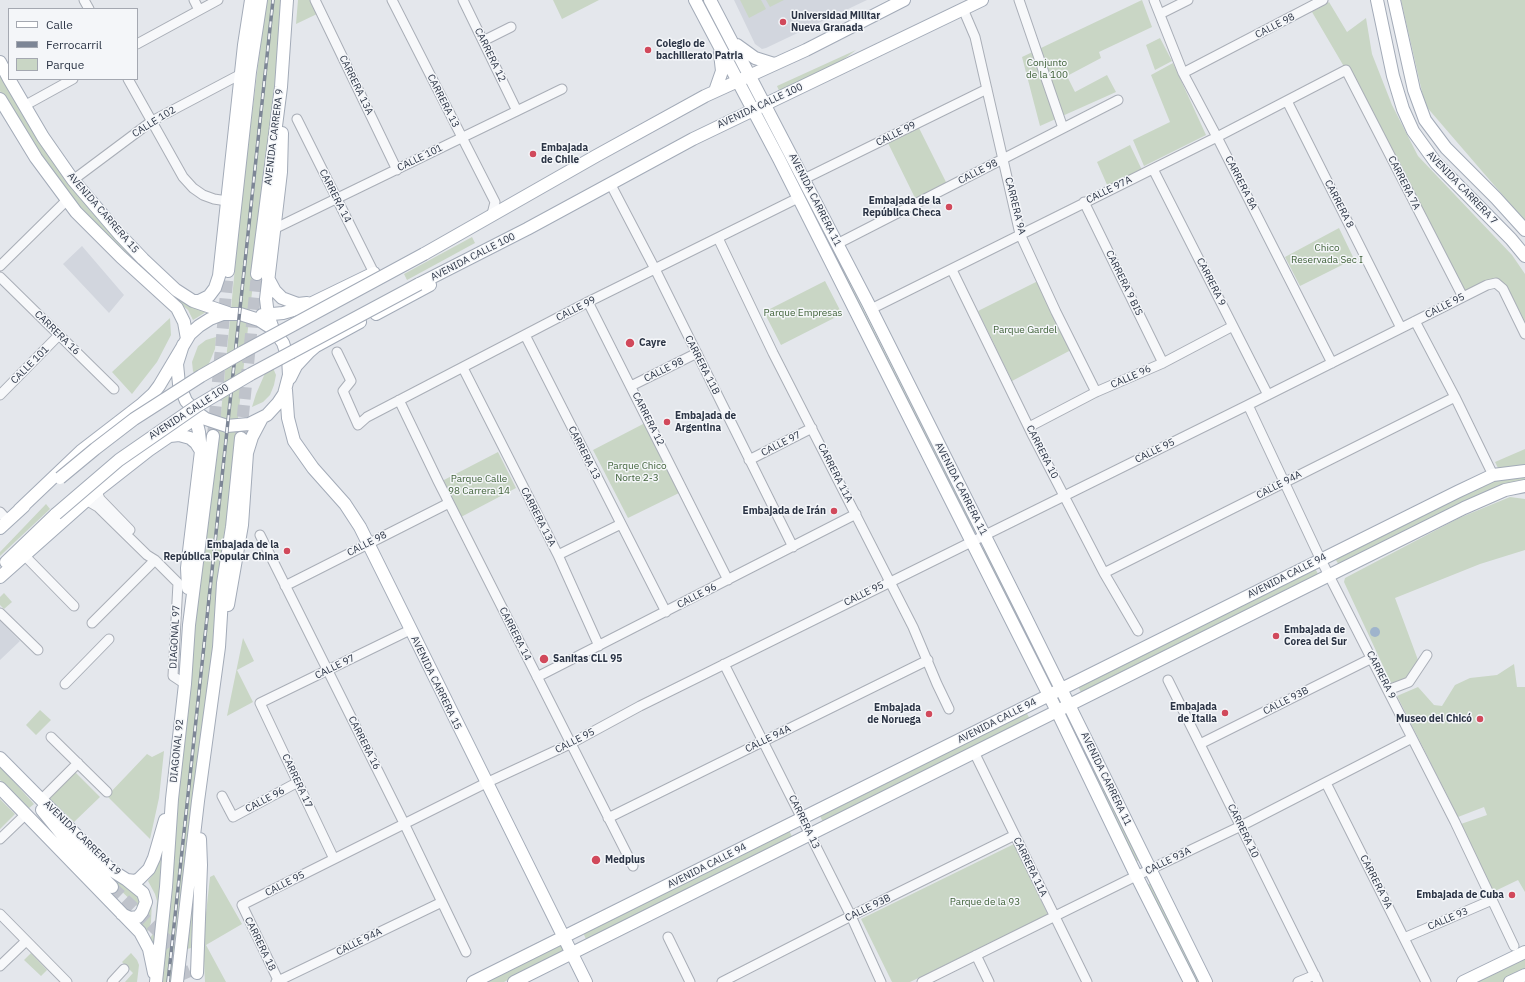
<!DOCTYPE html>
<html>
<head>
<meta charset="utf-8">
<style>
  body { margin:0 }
  #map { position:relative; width:1525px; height:982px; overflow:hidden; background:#e4e7ec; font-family:"IBM Plex Sans",sans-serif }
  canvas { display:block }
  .legend { position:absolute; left:8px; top:8px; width:130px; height:72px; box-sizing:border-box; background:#f4f6f9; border:1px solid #a4a8b1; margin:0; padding:5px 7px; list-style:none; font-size:12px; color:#2b3445 }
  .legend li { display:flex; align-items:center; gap:8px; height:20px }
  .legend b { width:20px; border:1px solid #a4a8b1 }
</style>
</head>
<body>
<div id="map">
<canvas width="1525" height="982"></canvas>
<ul class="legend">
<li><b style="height:5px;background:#fff"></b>Calle</li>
<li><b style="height:5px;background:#7d8696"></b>Ferrocarril</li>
<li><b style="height:11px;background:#c9d6c5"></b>Parque</li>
</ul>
</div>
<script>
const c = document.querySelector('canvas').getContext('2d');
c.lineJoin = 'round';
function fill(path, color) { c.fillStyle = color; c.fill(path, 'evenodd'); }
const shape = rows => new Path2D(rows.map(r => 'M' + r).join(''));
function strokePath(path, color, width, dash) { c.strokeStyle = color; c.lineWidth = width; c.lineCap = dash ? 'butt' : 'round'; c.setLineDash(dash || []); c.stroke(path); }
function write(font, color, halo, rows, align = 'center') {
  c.font = font + ' "IBM Plex Sans",sans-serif'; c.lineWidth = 3; c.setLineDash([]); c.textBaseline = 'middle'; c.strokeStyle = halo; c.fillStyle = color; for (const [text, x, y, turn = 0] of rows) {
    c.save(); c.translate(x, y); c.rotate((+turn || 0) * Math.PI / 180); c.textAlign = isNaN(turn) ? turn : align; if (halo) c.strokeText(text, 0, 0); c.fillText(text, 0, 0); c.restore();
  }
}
fill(shape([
  [734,0,867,0,766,48,762,49,755,44],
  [82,246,124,295,109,313,63,264],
  [0,620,20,641,0,660]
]), '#d2d6de');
fill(shape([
  [266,0,283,0,278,58,208,688,173,982,161,982,175,812,189,678,221,413,241,205],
  [298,0,310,0,317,14,296,24],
  [553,0,599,0,562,19],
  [740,0,761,0,766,9,749,18],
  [766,0,784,0,770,7],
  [1142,0,1152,27,1099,52,1101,58,1067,76,1075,92,1107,75,1116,92,1040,126,1022,57],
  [1401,0,1525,0,1525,221,1425,105],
  [1329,2,1347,32,1366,18,1372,54,1392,105,1418,156,1512,255,1525,274,1525,334,1500,285,1463,297,1346,70,1312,12],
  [1160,38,1172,61,1155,70,1146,45],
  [856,50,840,62,780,93,777,86],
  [1173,63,1206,135,1144,166,1133,140,1170,122,1151,75],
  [0,70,86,202,206,312,193,320,188,310,144,272,73,203,9,109,0,91],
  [768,121,975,531,970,534,763,124],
  [916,122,948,186,917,202,886,139],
  [1130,145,1142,170,1108,187,1097,162],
  [1339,228,1354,259,1300,286,1285,257],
  [472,237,475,243,407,280,404,274],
  [825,281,842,314,781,345,764,312],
  [1038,281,1071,350,1012,381,978,311],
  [170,318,171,335,157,362,132,394,112,372],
  [216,337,215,349,205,373,196,376,193,371,192,362,198,346,206,340],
  [273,368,276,375,274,385,270,395,263,402,252,407,256,394,266,371],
  [645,423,681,492,628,518,593,450],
  [1525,449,1525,466,1499,470,1495,462],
  [498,452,516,488,461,517,442,481],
  [1525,476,1525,482,1339,565,1334,557,1498,478],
  [1510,497,1525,499,1525,550,1480,564,1395,598,1418,660,1407,679,1391,683,1344,582,1345,578,1459,518],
  [46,504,50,509,0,556,0,552],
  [984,547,1049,676,1043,679,979,550],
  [1314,566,1319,576,1082,694,1077,685],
  [4,593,12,602,4,609,0,605,0,597],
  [243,638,254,661,237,670,253,702,227,716],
  [1514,664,1517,687,1525,687,1525,892,1518,880,1493,892,1458,825,1487,815,1484,807,1458,817,1397,696,1418,687,1434,705,1442,706,1455,685,1470,678,1497,675],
  [40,710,51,720,36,735,26,725],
  [1026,712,1031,721,824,824,819,814],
  [1068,716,1139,860,1133,863,1063,719],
  [164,751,159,798,150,839,107,796,147,754,152,757],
  [0,766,34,804,28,809,0,780],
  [75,772,100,797,74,822,49,798],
  [0,799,15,814,0,829],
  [789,830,793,839,587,942,583,932],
  [67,832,116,881,141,897,140,909,114,884],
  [162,841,162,876,152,958,149,940,154,932,157,901,155,894,148,881,154,873],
  [1014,844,1048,915,910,982,892,982,861,919],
  [195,874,191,948,187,949],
  [214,875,242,924,206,945,226,982,205,982,203,941,210,877],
  [141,882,146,886,152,900,151,922,149,929,145,934,133,923,147,916,149,911,151,904,139,884],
  [1151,883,1200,982,1193,982,1145,886],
  [561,942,565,951,504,982,479,982],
  [31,953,47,970,41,976,24,960],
  [131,953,137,960,139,965,137,982,125,982,133,973,122,962],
  [1525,955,1525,972,1504,982,1471,982]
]), '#c9d6c5');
fill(shape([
  '1370 632a5 5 0 1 1 10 0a5 5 0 1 1-10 0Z'
]), '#9fb4cc');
strokePath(shape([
  [241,435,257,274],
  [213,436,228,271],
  [112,887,168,941,175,952,188,982]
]), '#bfc3cb', 12, [12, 6]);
const minor = shape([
  [84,0,89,9],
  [194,0,199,10],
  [315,0,397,170],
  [392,0,495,202,492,214],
  [463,0,517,111],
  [1019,0,1063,128],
  [1154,0,1183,73,1217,137,1332,363],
  [963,9,975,37,1020,234,1056,312,1096,392],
  [1160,14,1188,0],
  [483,41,511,27],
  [137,44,218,0],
  [1183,73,1323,0],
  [128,79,183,177,193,188,203,195,214,199,227,201],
  [1287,101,1401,328],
  [24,106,73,79],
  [297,119,374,273],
  [1153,169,1268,395],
  [804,179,987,89],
  [73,180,152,121,241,74],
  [610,183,655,269,793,547],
  [1084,202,1163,363],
  [278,227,562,89],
  [718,238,773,353,913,627,937,684,949,709],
  [837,244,1118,100],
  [0,266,67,200],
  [952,270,1033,436,1104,573,1138,631],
  [0,277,114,389],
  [588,302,728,580],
  [871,309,1217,137,1346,70,1463,297],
  [1415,321,1455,397,1493,475],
  [525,335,666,612],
  [337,352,351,381,343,391,358,425,367,417,588,302,798,198],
  [463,368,558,555,599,646],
  [631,386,697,353],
  [0,395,59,335],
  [399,400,438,481,633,866],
  [1248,405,1319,556,1455,822,1514,946],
  [1029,427,1096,392,1163,363,1233,326],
  [749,460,812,428],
  [98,490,98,494,100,499,130,530],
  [86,500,98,507,147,555,155,560,178,583,173,676,185,684],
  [0,512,8,521],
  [260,535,401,817,466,952],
  [558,555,621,524],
  [25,556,74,606],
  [1104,573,1455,397],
  [285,586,449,503],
  [0,613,38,650],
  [92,623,155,560],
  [724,664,851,916,881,982],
  [537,677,856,514],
  [1168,680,1318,982],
  [65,684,109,639],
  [1388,690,1409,682,1427,655],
  [51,737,107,792],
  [1200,744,1372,658],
  [974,752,1087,982],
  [1326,783,1426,982],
  [222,796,233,817,298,782],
  [42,799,78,763],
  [608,818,928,660],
  [0,839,25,815],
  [334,859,260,703,410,630],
  [0,914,67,982],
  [668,937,690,982],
  [1404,938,1492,900],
  [976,955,989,982],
  [0,966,26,941],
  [112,982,124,969],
  [276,982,442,902],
  [279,982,242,905,486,783,570,744,640,706,1248,405,1487,285,1496,283,1503,289,1525,334],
  [722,982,853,915,1015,835],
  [922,982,1130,879,1241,826,1412,738],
  [1298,982,1315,975]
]);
const major = shape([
  [695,0,779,159,848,296,1057,711,1134,871,1190,982],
  [710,0,868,303,1023,612,1206,982],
  [1377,0,1393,76,1403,109,1413,131,1436,163,1511,239,1525,256],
  [1394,0,1414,90,1425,120,1446,148,1496,198,1525,230],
  [737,45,755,58,774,64],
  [0,62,9,79],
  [9,79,43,137,73,180,120,235,143,259,176,290,193,301,228,313],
  [715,91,722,71,720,53],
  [0,99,36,158,76,212,121,257,177,308,184,322,187,339],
  [424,254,596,156,705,96,806,50,904,0],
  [228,271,250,72,261,0],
  [257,274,281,87,287,0],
  [268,278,275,291,282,298,298,304,307,303],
  [419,284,527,229,693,139,982,0],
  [193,301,199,301,209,296,215,288,219,276,244,45,251,0],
  [376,314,430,285],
  [262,315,283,313,304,307,374,273],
  [273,329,268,315,266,299,281,172,282,133],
  [290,378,296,366,309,352,316,346,360,322],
  [286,390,288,418,294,441,313,468,345,504,360,527,586,982],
  [170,436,179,435,190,438,196,443,201,451],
  [19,510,81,451,142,404,153,394,159,386,187,339,190,334,199,326,210,319,223,314,240,314,259,320,273,329,283,343,288,358,289,375,284,394,278,403,267,415,249,424,227,426,206,419,195,411,186,401,179,384,177,364,183,345],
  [0,528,24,506],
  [6,562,56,514],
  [0,577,98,490,149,450,200,415],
  [188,588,187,568,201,451,199,432,194,412],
  [228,605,242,525,247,453,252,437,262,418],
  [0,758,111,870,127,880,135,881,139,879,149,869,154,858,165,820],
  [0,788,140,932,149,949,154,973],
  [42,810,68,842,112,887],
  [122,914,130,918,138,917,142,912,146,902,143,893,127,880],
  [197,973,201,865,200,839],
  [156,982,166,887,172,799,185,684,189,625,213,436],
  [177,982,198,801,219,647,223,583,232,527,241,438],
  [473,982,1457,492,1493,475,1525,471],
  [514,982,1464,508,1505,490,1525,486],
  [1463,982,1525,952],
  [1510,982,1525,975]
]);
strokePath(minor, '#a9aeb7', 11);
strokePath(major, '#a3abb8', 14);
strokePath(minor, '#f7f8fa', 9);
strokePath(major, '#fff', 12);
const rail = shape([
  [168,982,273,0]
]);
strokePath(rail, '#7d8696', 3.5);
strokePath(rail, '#f4f6f9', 2, [6]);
const majorBridge = shape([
  [60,478,95,449,134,419,201,376,243,352,424,254],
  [56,514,119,460,197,406,251,374,419,284]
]);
strokePath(majorBridge, '#a3abb8', 14, []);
strokePath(majorBridge, '#fff', 12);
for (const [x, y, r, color] of [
  [783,22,4,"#d1495b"],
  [648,50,4,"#d1495b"],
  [533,154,4,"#d1495b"],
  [949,207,4,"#d1495b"],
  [630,343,5,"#d1495b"],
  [667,422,4,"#d1495b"],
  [834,511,4,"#d1495b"],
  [287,551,4,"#d1495b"],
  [1276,636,4,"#d1495b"],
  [544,659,5,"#d1495b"],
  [1225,713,4,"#d1495b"],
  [929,714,4,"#d1495b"],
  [1480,719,4,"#d1495b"],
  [596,860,5,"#d1495b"],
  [1512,895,4,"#d1495b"]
]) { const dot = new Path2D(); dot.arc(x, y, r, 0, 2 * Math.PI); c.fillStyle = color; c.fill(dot); strokePath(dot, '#f4f6f9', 1.5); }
write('bold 10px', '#2b3445', '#f4f6f9', [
  ["Universidad Militar",791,16],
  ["Nueva Granada",791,28],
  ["Colegio de",656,44],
  ["bachillerato Patria",656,56],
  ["Embajada",541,148],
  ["de Chile",541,160],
  ["Embajada de la",941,201,"right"],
  ["República Checa",941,213,"right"],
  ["Cayre",639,343],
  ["Embajada de",675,416],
  ["Argentina",675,428],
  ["Embajada de Irán",826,511,"right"],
  ["Embajada de la",279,545,"right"],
  ["República Popular China",279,557,"right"],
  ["Embajada de",1284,630],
  ["Corea del Sur",1284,642],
  ["Sanitas CLL 95",553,659],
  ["Embajada",1217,707,"right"],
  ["de Italia",1217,719,"right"],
  ["Embajada",921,708,"right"],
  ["de Noruega",921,720,"right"],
  ["Museo del Chicó",1472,719,"right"],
  ["Medplus",605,860],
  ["Embajada de Cuba",1504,895,"right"]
], 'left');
write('10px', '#2b3445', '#f4f6f9', [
  ["CALLE 98",1275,26,-27],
  ["CARRERA 12",490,55,64],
  ["CARRERA 13A",356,85,64],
  ["CARRERA 13",443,101,63],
  ["AVENIDA CALLE 100",760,106,-25],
  ["CALLE 102",154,122,-32],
  ["CALLE 99",896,134,-26],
  ["AVENIDA CARRERA 9",274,137,-83],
  ["CALLE 101",420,158,-26],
  ["CALLE 98",978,172,-27],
  ["CARRERA 8A",1241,183,63],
  ["CARRERA 7A",1404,183,63],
  ["AVENIDA CARRERA 7",1462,188,46],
  ["CALLE 97A",1109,190,-26],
  ["CARRERA 14",335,196,63],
  ["AVENIDA CARRERA 11",815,200,63],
  ["CARRERA 8",1339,204,63],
  ["CARRERA 9A",1015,206,76],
  ["AVENIDA CARRERA 15",103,213,49],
  ["AVENIDA CALLE 100",473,257,-27],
  ["CARRERA 9",1211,282,63],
  ["CARRERA 9 BIS",1124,283,64],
  ["CALLE 95",1445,306,-27],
  ["CALLE 99",576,309,-27],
  ["CARRERA 16",57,333,44],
  ["CALLE 101",30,365,-45],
  ["CARRERA 11B",702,365,63],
  ["CALLE 98",664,370,-26],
  ["CALLE 96",1131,377,-24],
  ["AVENIDA CALLE 100",189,412,-33],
  ["CARRERA 12",648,419,63],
  ["CALLE 97",781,444,-27],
  ["CALLE 95",1155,451,-26],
  ["CARRERA 10",1042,452,63],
  ["CARRERA 13",584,453,63],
  ["CARRERA 11A",835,473,63],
  ["CALLE 94A",1279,485,-27],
  ["AVENIDA CARRERA 11",961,489,63],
  ["CARRERA 13A",538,517,63],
  ["CALLE 98",367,544,-27],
  ["AVENIDA CALLE 94",1287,576,-27],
  ["CALLE 95",864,594,-26],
  ["CALLE 96",697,596,-27],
  ["CARRERA 14",515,634,63],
  ["DIAGONAL 97",175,637,-87],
  ["CALLE 97",335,667,-26],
  ["CARRERA 9",1381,675,63],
  ["AVENIDA CARRERA 15",436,683,64],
  ["CALLE 93B",1286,701,-27],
  ["AVENIDA CALLE 94",997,721,-27],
  ["CALLE 94A",768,739,-26],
  ["CALLE 95",575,741,-27],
  ["CARRERA 16",364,743,63],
  ["DIAGONAL 92",177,751,-84],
  ["AVENIDA CARRERA 11",1106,779,64],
  ["CARRERA 17",297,781,65],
  ["CALLE 96",265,800,-28],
  ["CARRERA 13",804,822,64],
  ["CARRERA 10",1243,831,64],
  ["AVENIDA CARRERA 19",82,838,44],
  ["CALLE 93A",1168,861,-26],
  ["AVENIDA CALLE 94",707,866,-27],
  ["CARRERA 11A",1030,867,64],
  ["CARRERA 9A",1376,882,63],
  ["CALLE 95",285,884,-27],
  ["CALLE 93B",868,908,-26],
  ["CALLE 93",1448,919,-23],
  ["CALLE 94A",359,942,-26],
  ["CARRERA 18",260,944,64]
]);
write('10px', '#3f6138', '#f4f6f9', [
  ["Conjunto",1047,63],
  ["de la 100",1047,75],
  ["Chico",1327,248],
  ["Reservada Sec I",1327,260],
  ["Parque Empresas",803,313],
  ["Parque Gardel",1025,330],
  ["Parque Chico",637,466],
  ["Norte 2-3",637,478],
  ["Parque Calle",479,479],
  ["98 Carrera 14",479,491],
  ["Parque de la 93",985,902]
]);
</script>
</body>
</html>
